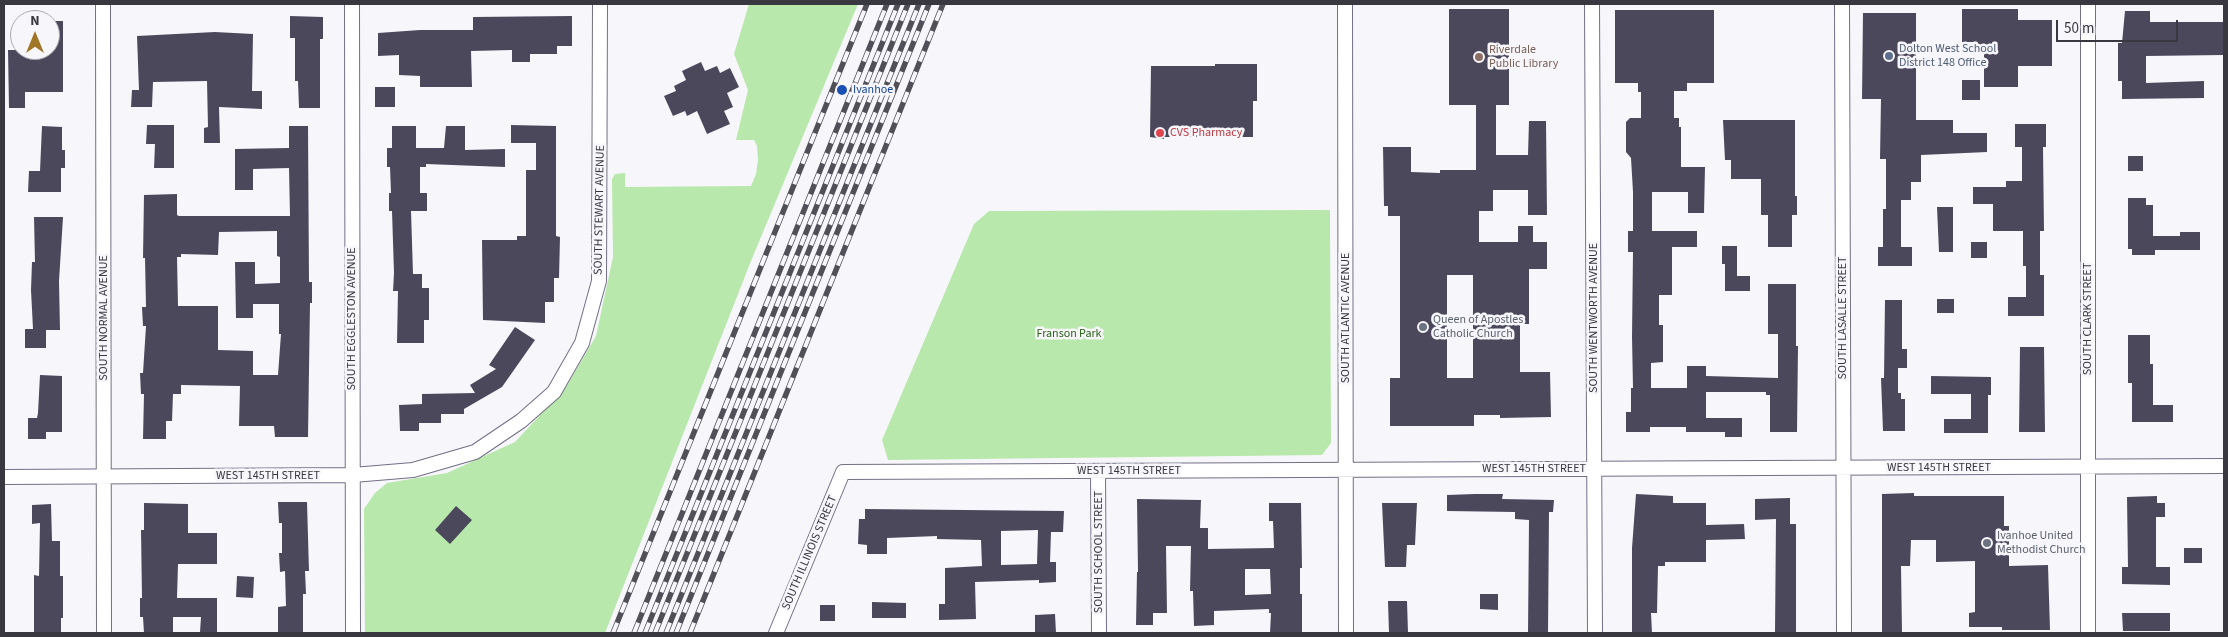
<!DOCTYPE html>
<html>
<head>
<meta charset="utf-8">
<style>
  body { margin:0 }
  #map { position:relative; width:2228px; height:637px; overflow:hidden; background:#f7f6fb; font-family:"Source Sans 3",sans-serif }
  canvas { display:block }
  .frame { position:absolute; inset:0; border:5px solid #393740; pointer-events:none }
  .north { position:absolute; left:10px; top:10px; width:50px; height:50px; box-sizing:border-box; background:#f7f6fb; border:1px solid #abaab0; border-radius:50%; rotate:0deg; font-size:14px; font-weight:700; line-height:20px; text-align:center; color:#393740 }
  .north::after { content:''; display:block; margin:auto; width:18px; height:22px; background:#a17526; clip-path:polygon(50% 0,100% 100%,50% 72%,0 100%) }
  .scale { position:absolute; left:2056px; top:20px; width:122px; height:22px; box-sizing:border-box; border:2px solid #393740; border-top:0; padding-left:6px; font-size:15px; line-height:18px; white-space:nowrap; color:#393740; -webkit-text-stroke:4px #f7f6fb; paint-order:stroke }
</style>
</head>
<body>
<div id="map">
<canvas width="2228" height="637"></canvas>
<div class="frame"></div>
<div class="north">N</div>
<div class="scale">50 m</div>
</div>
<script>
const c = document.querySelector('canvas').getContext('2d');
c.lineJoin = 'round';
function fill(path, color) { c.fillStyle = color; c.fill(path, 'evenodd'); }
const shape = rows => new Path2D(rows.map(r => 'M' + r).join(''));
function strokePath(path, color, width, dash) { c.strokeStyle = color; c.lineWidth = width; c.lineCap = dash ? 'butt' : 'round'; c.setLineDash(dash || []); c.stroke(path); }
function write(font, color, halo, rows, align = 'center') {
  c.font = font + ' "Source Sans 3",sans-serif'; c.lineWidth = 5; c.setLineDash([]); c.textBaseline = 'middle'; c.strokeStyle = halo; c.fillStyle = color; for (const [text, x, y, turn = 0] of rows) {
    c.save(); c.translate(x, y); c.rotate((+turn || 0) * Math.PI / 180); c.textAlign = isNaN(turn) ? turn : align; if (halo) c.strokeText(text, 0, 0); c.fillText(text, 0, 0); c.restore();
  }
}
fill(shape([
  [749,4,858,4,751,261,605,633,365,633,364,509,375,493,387,483,447,473,515,442,566,387,596,336,613,257,612,179,615,174,625,173,625,187,751,186,756,174,758,160,757,146,754,140,736,140,748,90,734,54],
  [1330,210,1331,443,1322,455,888,460,882,440,974,224,989,211]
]), '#b8e8ab');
fill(shape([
  [1449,9,1509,9,1509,105,1496,105,1496,155,1528,155,1529,121,1546,121,1547,215,1528,215,1528,190,1493,190,1493,211,1479,211,1479,242,1518,242,1518,226,1533,226,1533,242,1547,242,1547,269,1529,269,1529,324,1520,324,1520,372,1550,372,1551,417,1500,418,1500,415,1474,415,1474,426,1390,426,1390,378,1400,378,1400,216,1388,216,1388,206,1384,206,1383,147,1411,147,1411,172,1440,173,1440,170,1476,170,1476,105,1449,105],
  [1447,275,1473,275,1473,378,1447,378],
  [1962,9,2018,9,2018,20,2052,20,2052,66,2018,66,2018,87,1984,87,1984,50,1975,50,1975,42,1962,42],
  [1615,10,1714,10,1714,83,1687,83,1687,91,1674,91,1674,118,1679,118,1679,127,1681,127,1681,167,1705,167,1704,213,1688,213,1688,192,1652,192,1652,231,1697,231,1697,247,1672,247,1672,295,1659,295,1659,325,1663,325,1663,362,1651,363,1651,388,1687,388,1687,366,1706,366,1706,376,1778,378,1778,334,1768,334,1768,284,1796,284,1796,346,1798,346,1797,432,1770,432,1770,395,1766,395,1766,392,1706,392,1706,418,1742,418,1742,437,1725,437,1725,432,1686,432,1686,427,1650,427,1650,432,1626,432,1626,412,1631,412,1631,388,1633,388,1632,337,1633,252,1628,252,1628,231,1633,231,1633,192,1631,158,1626,152,1626,122,1630,118,1641,118,1641,92,1638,92,1638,83,1615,83],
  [2125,11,2150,11,2150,22,2224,22,2224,55,2146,56,2146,83,2204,81,2204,98,2122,99,2122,81,2118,81,2118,43,2122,43],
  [1863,13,1916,13,1916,120,1953,120,1953,133,1987,133,1987,152,1921,155,1921,182,1911,182,1911,200,1901,200,1901,247,1912,247,1912,266,1878,266,1878,247,1883,247,1883,209,1886,209,1886,159,1880,159,1881,99,1862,99],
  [290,16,323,17,323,39,320,39,320,108,299,108,298,81,295,81,295,38,290,38],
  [572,16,572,46,557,46,557,54,530,54,530,62,512,62,512,50,471,51,472,87,420,87,420,76,399,75,399,55,378,56,378,33,420,30,473,30,473,17],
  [50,21,63,21,63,92,25,92,25,108,9,108,8,50,50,50],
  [215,32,253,34,252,91,262,91,262,109,219,107,220,143,204,143,204,128,208,127,207,81,153,82,152,107,131,107,132,90,139,90,137,36],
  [701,62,705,71,717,66,720,73,730,68,739,87,727,93,733,107,724,111,730,124,707,134,697,111,687,116,685,111,673,116,664,96,676,91,674,86,686,80,682,71],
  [1215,64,1257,64,1257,101,1253,101,1253,137,1164,137,1164,139,1150,137,1151,66,1215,66],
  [1962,80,1980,80,1980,100,1962,100],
  [375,87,395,87,395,107,375,107],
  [1723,120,1795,120,1795,196,1797,196,1797,215,1792,215,1792,247,1768,247,1768,215,1761,215,1761,179,1731,179,1731,160,1725,160],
  [2015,124,2046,124,2046,147,2043,147,2044,231,2040,231,2040,275,2044,275,2044,316,2008,316,2008,297,2026,297,2026,266,2023,266,2023,231,1993,231,1993,204,1973,204,1973,187,2006,187,2006,181,2022,181,2022,147,2015,147],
  [147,125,174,125,174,168,154,168,155,144,146,144],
  [511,125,556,126,556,236,560,237,559,278,554,278,554,302,545,302,545,323,483,320,482,240,517,240,517,236,526,236,526,170,536,170,536,143,511,143],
  [42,126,62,127,62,150,65,150,65,168,61,168,61,192,28,192,29,171,40,171],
  [289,126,308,126,309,282,312,282,312,303,310,303,308,437,275,437,274,426,239,426,240,386,181,385,181,394,173,394,172,421,166,421,166,439,143,439,144,394,141,394,140,373,143,373,146,326,143,326,142,307,146,307,145,258,143,258,144,195,177,194,177,215,179,216,290,216,289,168,253,169,253,190,235,190,235,149,289,148],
  [277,231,277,256,280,257,280,283,255,284,255,262,235,262,236,318,253,318,253,304,279,304,279,334,281,334,278,375,253,375,253,351,218,350,218,306,178,306,177,257,181,257,181,254,218,255,219,232],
  [392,126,416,126,416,148,444,148,446,126,465,126,465,150,505,149,505,167,426,164,426,167,420,167,420,193,427,193,427,211,411,211,413,274,422,274,422,288,429,288,429,320,424,320,424,343,397,343,398,291,393,291,394,273,392,211,389,211,389,193,391,193,390,167,387,167,387,148,392,148],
  [2128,156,2143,156,2143,171,2128,171],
  [2128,198,2146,198,2146,205,2153,205,2153,236,2180,236,2180,232,2200,232,2200,250,2155,250,2155,255,2132,255,2132,249,2128,249],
  [1937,207,1953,207,1953,252,1939,252],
  [34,217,63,217,59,281,60,330,46,330,46,348,25,348,25,329,33,329,31,290,32,262,35,262],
  [1971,242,1987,242,1987,258,1971,258],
  [1722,246,1737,246,1737,276,1750,276,1750,291,1725,291,1725,264,1722,264],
  [1937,299,1954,299,1954,313,1937,313],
  [1885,300,1902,300,1902,349,1907,349,1907,368,1898,368,1898,393,1901,393,1901,399,1905,399,1905,431,1883,431,1881,378,1884,378],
  [515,327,535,340,502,387,464,409,464,414,441,414,441,423,419,423,419,431,400,431,399,405,422,404,422,394,475,393,470,385,496,369,489,365],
  [2128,335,2150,335,2150,364,2153,364,2153,405,2173,405,2173,422,2132,422,2132,383,2128,383],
  [2020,347,2044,347,2045,432,2019,432],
  [40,375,62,376,62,432,46,432,46,439,28,439,28,418,37,418,38,413],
  [1931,376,1991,377,1991,395,1988,395,1988,433,1944,433,1944,419,1971,419,1971,394,1931,394],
  [1914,493,1914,496,2004,496,2004,526,2009,526,2009,566,2048,565,2050,630,2002,630,2002,627,1969,627,1969,613,1975,612,1975,561,1936,562,1936,540,1911,540,1910,566,1901,566,1902,633,1882,633,1882,494],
  [1475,494,1503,494,1502,499,1554,500,1553,512,1549,512,1548,633,1528,633,1529,520,1515,519,1515,512,1447,511,1447,495],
  [1636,494,1673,496,1673,503,1706,503,1706,525,1744,524,1745,539,1706,540,1706,562,1665,562,1665,566,1658,566,1657,613,1651,613,1652,633,1632,633,1632,548],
  [2157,496,2157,503,2165,503,2165,517,2156,517,2156,567,2170,567,2170,585,2122,584,2122,567,2128,567,2127,497],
  [1790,498,1790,524,1796,524,1796,633,1775,633,1776,519,1755,520,1755,499],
  [1137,499,1201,500,1200,528,1208,528,1208,549,1274,548,1273,521,1269,521,1269,503,1301,503,1302,568,1300,568,1300,594,1302,594,1302,633,1270,633,1271,613,1269,613,1269,609,1214,611,1214,625,1194,626,1193,591,1190,591,1191,546,1166,546,1167,613,1153,613,1153,625,1136,625,1137,572,1138,572],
  [1245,569,1270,569,1271,594,1245,595],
  [278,502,307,502,309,571,305,571,306,594,303,594,303,633,278,633,278,607,286,606,285,571,280,572,279,553,282,553,282,523,279,523],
  [144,503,188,504,188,533,217,533,217,564,178,564,177,598,217,598,217,633,200,632,201,617,173,617,173,633,144,633,143,617,140,617,140,598,142,598,141,530,144,530],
  [1382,503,1417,503,1415,545,1407,545,1406,567,1385,567],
  [51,504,52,541,60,541,60,576,63,576,63,618,61,618,61,633,34,633,34,575,39,576,40,523,32,524,32,505],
  [456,506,472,520,450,544,435,530],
  [865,509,1064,511,1063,532,1051,532,1050,562,1056,562,1056,582,1039,583,1039,580,975,582,976,619,939,620,939,604,945,604,945,568,982,566,981,540,937,539,937,536,887,538,887,554,867,554,867,545,858,544,859,519,865,519],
  [1038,530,1037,564,1001,565,1001,531],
  [2184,548,2202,548,2202,563,2184,563],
  [237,576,254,577,253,598,236,597],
  [1480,594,1498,594,1498,610,1480,609],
  [1388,601,1407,601,1408,633,1389,633],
  [872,602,906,603,906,618,872,618],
  [820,605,835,605,835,621,820,621],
  [2122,613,2170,613,2170,631,2123,631],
  [1055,614,1056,633,1035,633,1035,615]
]), '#4c485c');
const minor = shape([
  [103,4,104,633],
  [352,4,353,633],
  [1345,4,1346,633],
  [1592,4,1595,633],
  [1842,4,1844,633],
  [2088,4,2088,633],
  [1098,471,1099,633],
  [4,477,353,475,413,470,475,452,521,421,554,392,582,343,599,281,600,4],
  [776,633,843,472,2224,466]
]);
strokePath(minor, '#736f85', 16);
strokePath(minor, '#fff', 14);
const rail = shape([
  [613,633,867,4],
  [634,633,887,4],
  [645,633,898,4],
  [655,633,908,4],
  [666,633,919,4],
  [676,633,929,4],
  [690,633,943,4]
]);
strokePath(rail, '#514f58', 5.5);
strokePath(rail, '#f7f6fb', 4, [11]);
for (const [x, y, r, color] of [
  [1889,56,5,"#5c6f8a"],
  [1479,57,5,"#8d6e63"],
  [842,90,6,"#1a4fb4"],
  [1160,133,5,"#e0444e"],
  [1423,327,5,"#6b7280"],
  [1987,543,5,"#6b7280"]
]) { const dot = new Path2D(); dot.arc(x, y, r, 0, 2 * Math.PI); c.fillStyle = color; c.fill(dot); strokePath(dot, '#f7f6fb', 2); }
write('12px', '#4e5e75', '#f7f6fb', [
  ["Dolton West School",1899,49],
  ["District 148 Office",1899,63]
], 'left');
write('12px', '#785e54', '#f7f6fb', [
  ["Riverdale",1489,50],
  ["Public Library",1489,64]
], 'left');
write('12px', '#164399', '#f7f6fb', [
  ["Ivanhoe",853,90]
], 'left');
write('12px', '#be3a42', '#f7f6fb', [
  ["CVS Pharmacy",1170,133]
], 'left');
write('12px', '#393740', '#f7f6fb', [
  ["SOUTH STEWART AVENUE",600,210,-89],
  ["SOUTH NORMAL AVENUE",104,318,-90],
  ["SOUTH ATLANTIC AVENUE",1346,318,-90],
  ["SOUTH WENTWORTH AVENUE",1594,318,-90],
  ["SOUTH LASALLE STREET",1843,318,-90],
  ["SOUTH EGGLESTON AVENUE",352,319,-90],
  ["SOUTH CLARK STREET",2088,319,-90],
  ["WEST 145TH STREET",1939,468],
  ["WEST 145TH STREET",1534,469],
  ["WEST 145TH STREET",1129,471],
  ["WEST 145TH STREET",268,476],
  ["SOUTH SCHOOL STREET",1099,552,-90],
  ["SOUTH ILLINOIS STREET",810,553,-67]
]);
write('12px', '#5b616d', '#f7f6fb', [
  ["Queen of Apostles",1433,320],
  ["Catholic Church",1433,334],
  ["Ivanhoe United",1997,536],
  ["Methodist Church",1997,550]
], 'left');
write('12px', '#2b6319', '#f7f6fb', [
  ["Franson Park",1069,334]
]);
</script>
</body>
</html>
